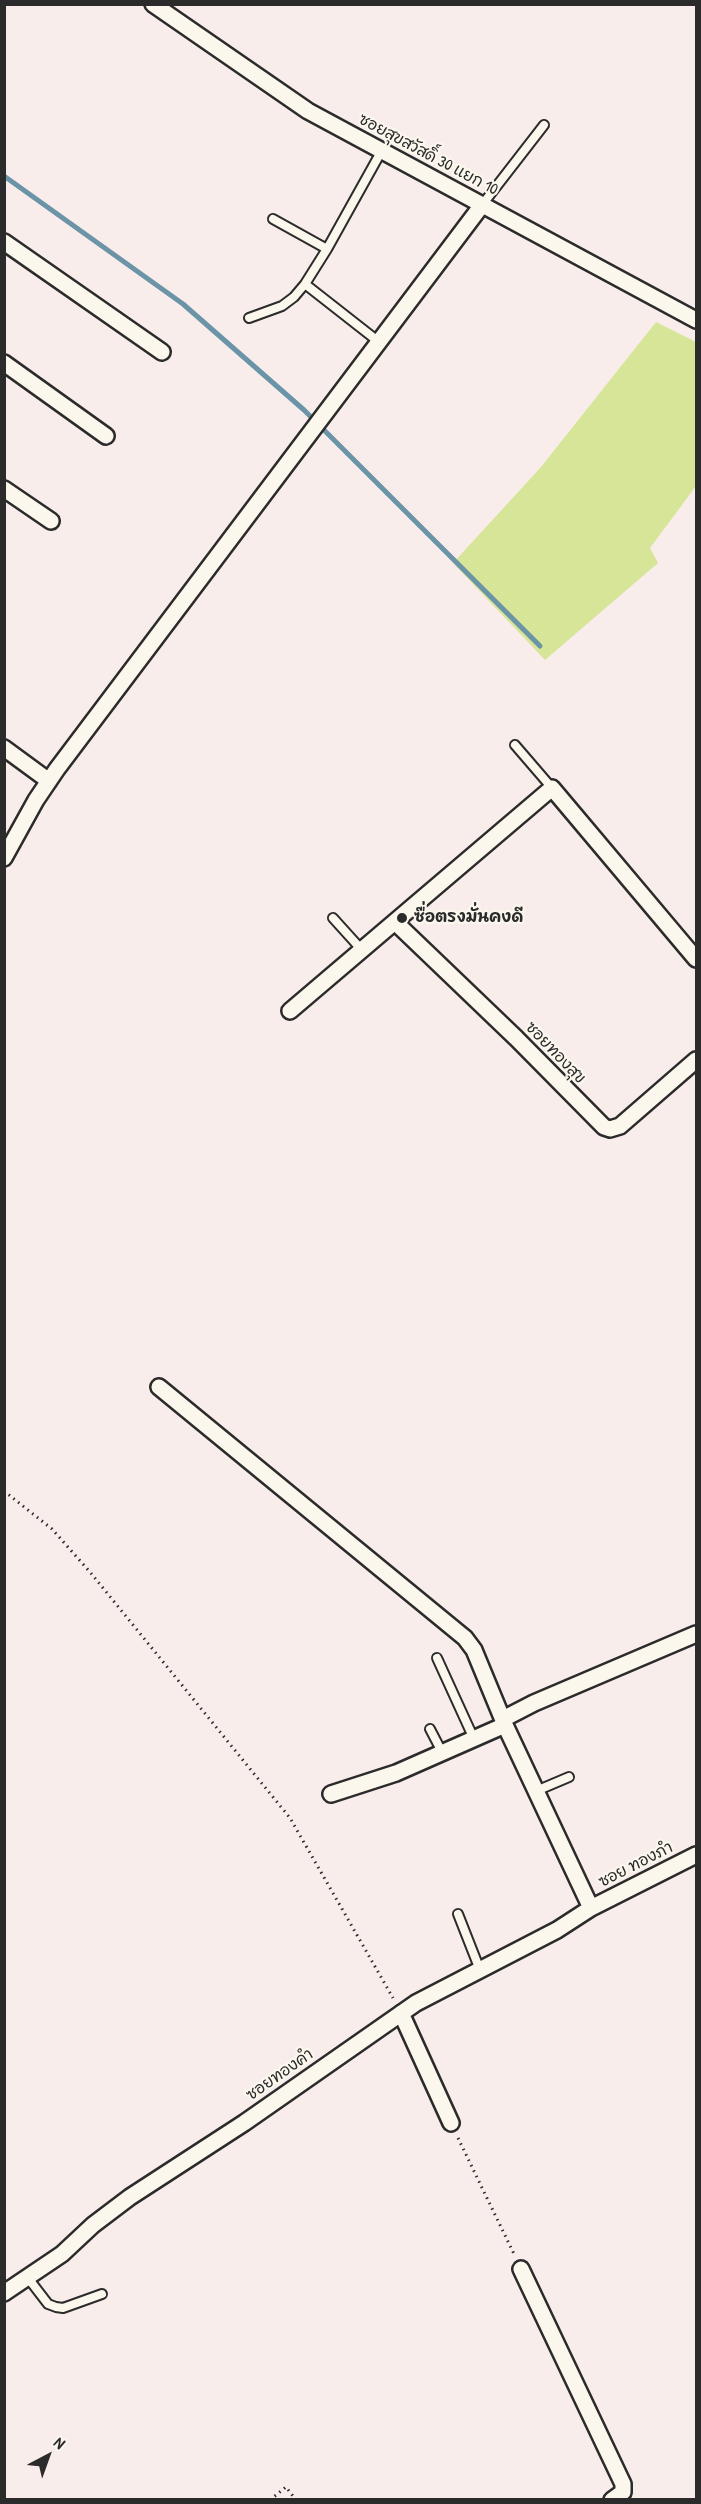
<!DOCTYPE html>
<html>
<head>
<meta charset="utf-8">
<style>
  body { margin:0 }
  #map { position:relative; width:701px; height:2504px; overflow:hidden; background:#f9edec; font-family:"Patrick Hand",sans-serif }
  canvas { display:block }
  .frame { position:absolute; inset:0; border:6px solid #2b2b2b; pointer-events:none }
  .north { position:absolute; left:18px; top:2426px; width:60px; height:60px; -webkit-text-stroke:4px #fbf7ec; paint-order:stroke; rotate:41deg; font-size:16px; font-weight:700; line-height:24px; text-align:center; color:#2b2b2b }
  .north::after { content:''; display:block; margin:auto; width:21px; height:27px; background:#2b2b2b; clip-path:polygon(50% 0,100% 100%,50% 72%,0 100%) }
</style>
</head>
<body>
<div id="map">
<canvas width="701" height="2504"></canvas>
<div class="frame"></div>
<div class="north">N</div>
</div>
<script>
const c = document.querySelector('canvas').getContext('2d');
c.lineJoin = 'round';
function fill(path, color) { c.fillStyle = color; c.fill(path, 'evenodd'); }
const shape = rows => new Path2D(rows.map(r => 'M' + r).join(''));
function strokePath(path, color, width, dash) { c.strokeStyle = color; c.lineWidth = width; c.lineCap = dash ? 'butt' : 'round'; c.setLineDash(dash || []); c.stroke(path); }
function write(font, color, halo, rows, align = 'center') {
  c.font = font + ' "Patrick Hand","Playpen Sans Thai",sans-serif'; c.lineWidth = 4.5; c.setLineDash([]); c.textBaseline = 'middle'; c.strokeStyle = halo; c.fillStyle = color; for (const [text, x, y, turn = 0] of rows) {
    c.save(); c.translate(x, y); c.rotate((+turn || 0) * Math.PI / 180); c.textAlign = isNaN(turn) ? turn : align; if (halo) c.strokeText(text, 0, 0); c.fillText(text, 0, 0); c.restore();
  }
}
fill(shape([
  [656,322,696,342,696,486,650,548,658,563,545,660,453,563,541,467]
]), '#d7e598');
strokePath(shape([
  [4,176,183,304,304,410,540,646]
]), '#6c94a7', 5);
const lane = shape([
  [482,205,544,125],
  [273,219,327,249],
  [305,284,379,342],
  [249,318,282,306,294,297,305,284,327,249,381,152],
  [515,745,552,788],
  [333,918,361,949],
  [437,1658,474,1739],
  [430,1729,443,1754],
  [536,1791,569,1777],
  [458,1914,480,1970],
  [28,2278,48,2304,56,2307,63,2308,102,2294]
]);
const street = shape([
  [153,4,308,111,696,320],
  [4,242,162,352],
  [4,363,106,436],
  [4,489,51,521],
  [4,748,49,781],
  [4,858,36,800,57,769,482,205],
  [395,922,516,1038,604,1127,610,1129,620,1126,696,1060],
  [290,1011,552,788,696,959],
  [159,1387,465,1638,474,1650,505,1725,591,1908],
  [503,1719,534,1703,696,1634],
  [331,1794,396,1773,505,1725],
  [401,2013,451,2123],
  [521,2269,623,2484,623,2492,612,2500],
  [4,2293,62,2254,93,2225,130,2197,244,2123,416,2003,557,1930,591,1908,696,1855]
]);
strokePath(lane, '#2b2b2b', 12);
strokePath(street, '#2b2b2b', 20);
strokePath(shape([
  [4,1491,52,1529,90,1572,290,1818,393,1998],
  [458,2138,514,2254],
  [270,2500,286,2487,296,2500]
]), '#2b2b2b', 3, [1.5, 4.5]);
strokePath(lane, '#fbf7ec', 8);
strokePath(street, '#fbf7ec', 15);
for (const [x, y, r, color] of [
  [402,918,6,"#2b2b2b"]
]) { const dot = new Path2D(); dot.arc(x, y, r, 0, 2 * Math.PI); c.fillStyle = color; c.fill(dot); strokePath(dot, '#fbf7ec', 2); }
write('16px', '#2b2b2b', '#fbf7ec', [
  ["ซอยสุขสวัสดิ์ 30 แยก 10",428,155,28],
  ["ซอยทองสุข",555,1053,46],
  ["ซอย ทองภํา",636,1865,-27],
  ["ซอยทองคำ",280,2075,-35]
]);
write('bold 16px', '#2b2b2b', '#fbf7ec', [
  ["ซื่อตรงมั่นคงดี",414,918]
], 'left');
</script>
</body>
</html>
